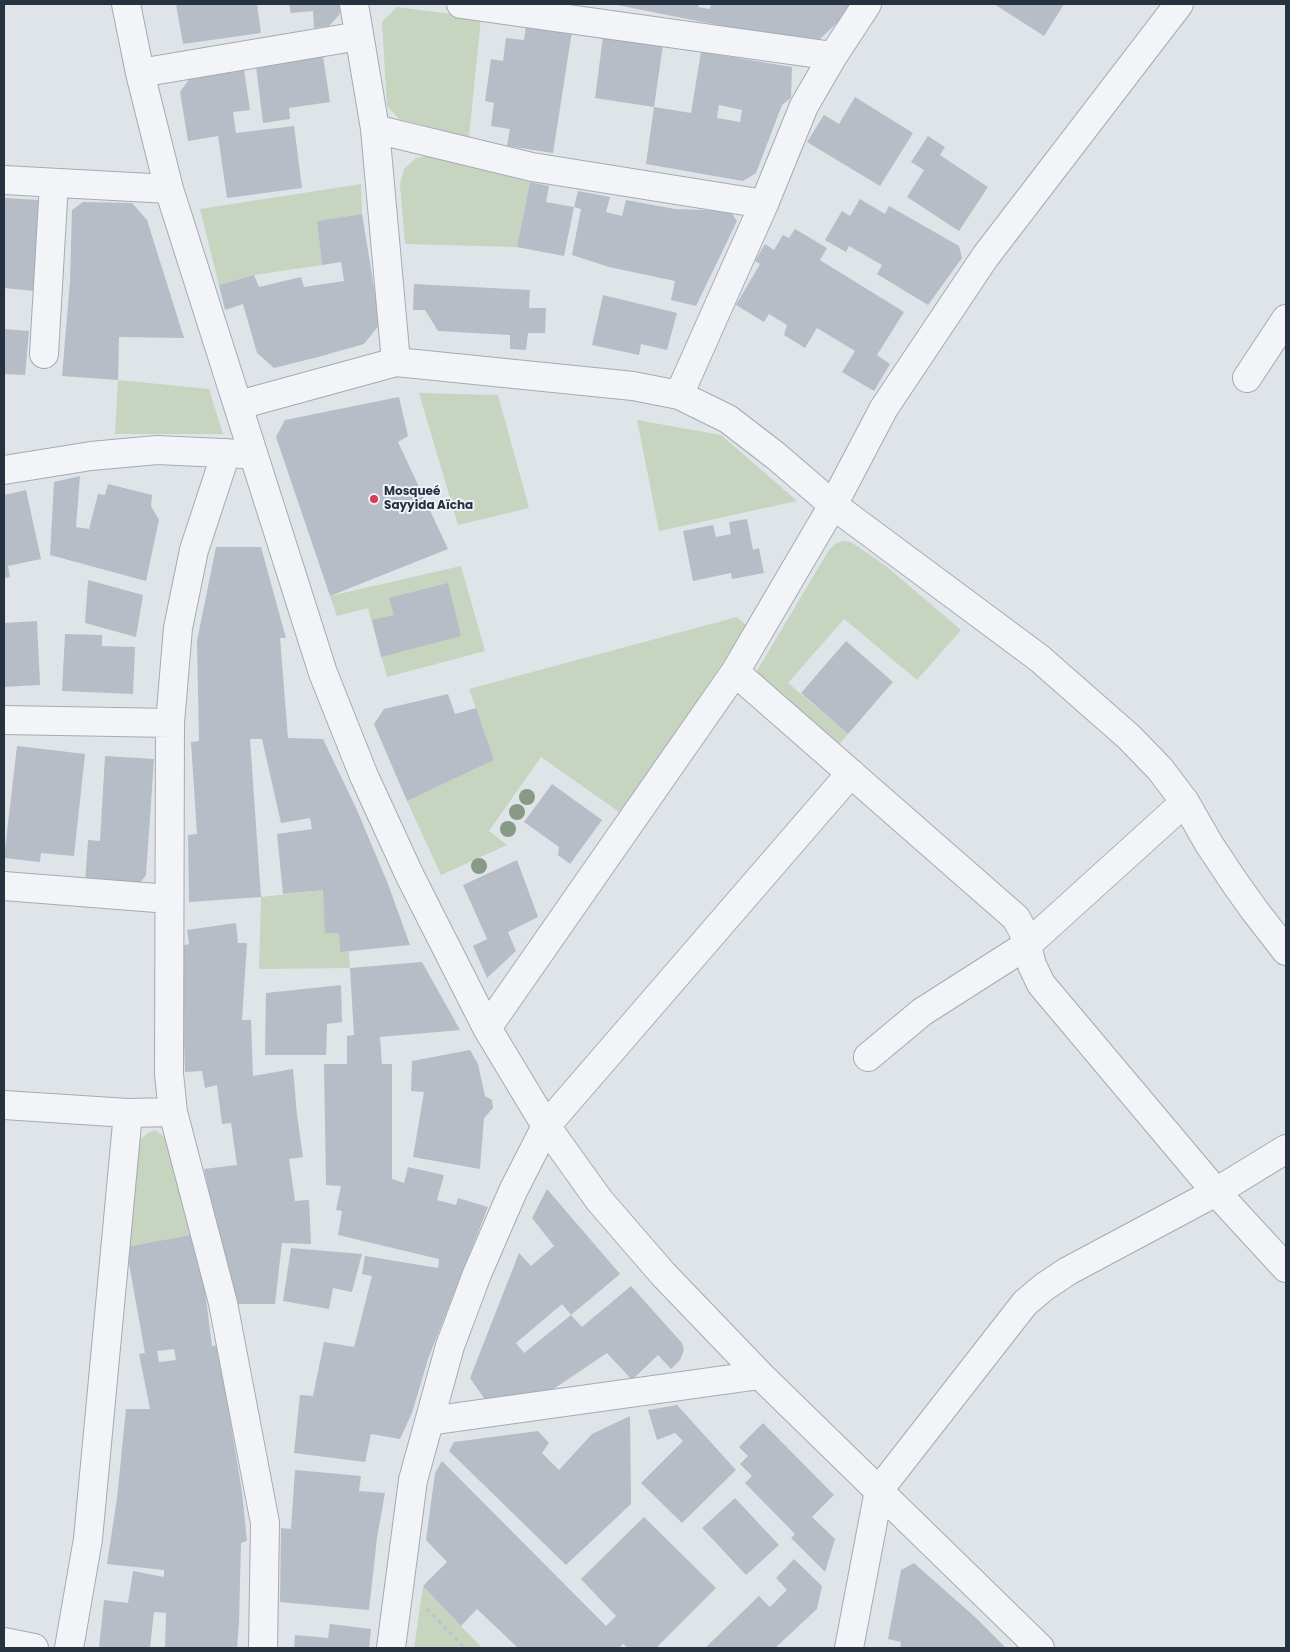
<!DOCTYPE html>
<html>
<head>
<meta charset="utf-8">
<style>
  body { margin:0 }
  #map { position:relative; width:1290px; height:1652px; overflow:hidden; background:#dfe4e9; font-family:Poppins,sans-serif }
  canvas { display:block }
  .frame { position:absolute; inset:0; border:5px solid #273241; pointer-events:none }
</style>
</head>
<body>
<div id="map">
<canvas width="1290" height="1652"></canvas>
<div class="frame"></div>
</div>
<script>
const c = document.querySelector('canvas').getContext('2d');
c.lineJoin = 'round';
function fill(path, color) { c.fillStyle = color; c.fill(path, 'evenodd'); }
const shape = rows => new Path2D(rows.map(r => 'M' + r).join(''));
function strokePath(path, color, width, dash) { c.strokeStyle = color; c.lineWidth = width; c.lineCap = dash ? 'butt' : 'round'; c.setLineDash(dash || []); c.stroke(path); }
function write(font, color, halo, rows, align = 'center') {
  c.font = font + ' Poppins,sans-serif'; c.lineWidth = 4; c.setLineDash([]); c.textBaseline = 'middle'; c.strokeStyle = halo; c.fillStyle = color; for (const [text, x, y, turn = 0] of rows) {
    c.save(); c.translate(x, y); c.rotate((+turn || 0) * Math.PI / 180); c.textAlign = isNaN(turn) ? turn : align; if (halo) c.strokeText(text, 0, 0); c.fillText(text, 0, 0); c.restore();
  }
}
fill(shape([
  [397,7,481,18,469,137,399,119,387,106,382,22],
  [428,156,530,182,517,247,405,244,400,185,404,169,416,158],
  [361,184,362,214,317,221,322,265,254,275,219,285,200,209],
  [118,380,209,389,223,434,115,434],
  [419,393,498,395,529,508,458,525],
  [637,420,721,435,797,501,659,531],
  [843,541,851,542,886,566,961,630,917,680,844,619,788,683,848,734,838,746,755,674,829,550,835,544],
  [461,566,485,651,387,677,368,608,337,616,330,596],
  [737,617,747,626,622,814,541,757,489,831,507,845,441,875,407,801,494,760,469,689],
  [323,890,339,933,340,952,349,951,350,968,259,969,261,897],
  [155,1130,161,1134,169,1142,195,1234,126,1247,138,1148,141,1139,148,1133],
  [423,1586,461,1626,482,1648,414,1648]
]), '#c6d4c0');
fill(shape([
  [176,4,257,4,261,33,183,44],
  [289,4,339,4,340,14,329,26,314,28,313,11,291,13],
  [612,4,699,4,698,7,710,9,711,4,850,4,839,21,820,39,748,31],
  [994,4,1064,4,1044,36],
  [526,25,572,31,553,153,507,146,510,129,491,126,494,103,485,101,491,59,503,61,506,38,524,40],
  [603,37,663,45,654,107,691,113,701,52,792,67,791,98,782,105,756,173,743,181,646,164,654,107,595,98],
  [719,105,742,110,740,122,717,118],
  [323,56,330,102,289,108,290,119,263,123,256,66],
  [244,70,250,110,233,112,236,133,294,126,302,188,227,198,218,136,188,141,180,92,190,78],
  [855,97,913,133,880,186,807,142,824,115,839,124],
  [928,136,945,147,940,155,988,187,959,231,907,197,924,170,911,162],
  [530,182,549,186,546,202,574,207,578,191,610,197,606,212,622,216,626,200,675,209,730,211,737,221,696,306,671,300,675,281,609,267,572,255,581,209,574,207,564,256,517,247],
  [4,198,39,200,34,291,4,288],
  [860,199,885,214,889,206,959,246,962,258,928,305,877,274,882,265,849,246,846,252,825,240,842,211,850,216],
  [83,202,132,203,147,220,184,338,119,337,118,380,62,376,70,281,72,210],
  [362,214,380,324,364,344,318,357,274,368,257,353,243,304,225,310,219,285,254,275,259,287,301,277,304,287,344,281,341,262,322,265,317,221],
  [795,229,827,248,820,260,904,312,877,355,890,364,874,391,842,372,855,351,817,328,805,348,784,335,787,325,769,314,764,322,736,305,760,264,755,261,765,244,774,250,783,235,789,238],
  [414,284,530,290,529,308,546,308,545,333,528,333,526,350,510,349,510,335,438,331,425,310,413,310],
  [603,295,677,313,667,350,641,344,639,355,592,345],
  [4,329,29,331,25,375,4,374],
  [399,397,408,436,398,442,448,549,330,596,276,437,285,420],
  [80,476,76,527,89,529,98,494,105,495,108,484,152,495,151,506,159,520,146,581,50,555,54,482],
  [26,490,41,559,8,566,10,577,4,578,4,495],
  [747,519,753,550,759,548,764,573,732,579,731,573,693,581,683,531,713,525,716,537,731,534,729,522],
  [216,547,261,547,286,638,280,638,288,738,323,739,357,810,388,884,410,945,340,952,339,933,325,933,323,890,283,894,277,834,312,829,310,818,281,823,262,739,250,739,261,897,189,902,188,835,197,834,191,742,199,741,197,641],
  [88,580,143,595,136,637,85,623],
  [448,583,461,636,381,657,372,620,394,615,389,598],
  [37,621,40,685,4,687,4,623],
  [65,634,102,635,102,646,135,647,133,694,62,691],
  [846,641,893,682,848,734,801,693],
  [448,694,455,714,476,708,494,760,407,801,374,724,384,709],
  [17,746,85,754,74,856,41,853,40,862,4,858],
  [105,756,154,759,146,875,137,887,85,884,88,840,100,841],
  [552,784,602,820,570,864,558,855,559,847,524,822],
  [517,860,538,917,508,932,516,951,487,978,473,946,487,939,463,885],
  [236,923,238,943,247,943,242,1020,251,1020,253,1076,293,1069,297,1115,303,1157,289,1159,295,1201,309,1200,311,1244,282,1243,275,1304,234,1304,204,1169,237,1165,231,1123,222,1124,217,1085,205,1088,202,1071,185,1072,181,946,189,944,187,930],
  [422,962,460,1030,380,1037,382,1064,392,1064,392,1179,404,1183,408,1167,444,1175,437,1200,456,1205,458,1198,488,1207,428,1359,412,1413,400,1439,371,1434,365,1462,294,1453,300,1395,313,1396,324,1342,354,1347,372,1276,362,1274,365,1256,438,1268,439,1259,338,1235,342,1211,336,1210,341,1186,326,1185,324,1064,347,1064,347,1036,354,1035,350,968],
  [341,985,342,1022,327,1024,326,1055,265,1055,266,993],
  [470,1050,478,1064,485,1096,492,1100,493,1108,484,1118,480,1169,413,1157,424,1092,411,1091,412,1061],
  [547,1189,620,1274,571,1315,582,1327,631,1286,682,1343,684,1350,680,1360,671,1369,658,1355,632,1380,607,1353,552,1390,486,1401,470,1378,519,1253,531,1266,554,1246,532,1218],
  [562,1304,571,1315,524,1353,516,1343],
  [195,1234,205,1291,212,1346,218,1345,242,1492,247,1541,241,1543,239,1622,237,1648,165,1648,166,1613,154,1612,150,1648,99,1648,104,1600,128,1603,133,1571,164,1577,164,1570,107,1564,117,1498,126,1409,150,1409,139,1354,145,1353,126,1247],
  [174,1349,176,1360,159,1362,157,1351],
  [291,1248,362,1254,352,1292,333,1288,329,1309,283,1301],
  [677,1405,736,1470,682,1523,641,1483,683,1441,675,1433,657,1440,648,1410],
  [630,1416,631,1504,566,1565,449,1451,454,1442,538,1431,549,1443,542,1453,559,1470,592,1434],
  [763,1423,834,1495,812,1517,835,1539,825,1572,791,1538,795,1534,745,1483,752,1476,740,1464,748,1456,739,1447],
  [442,1461,606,1626,616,1616,581,1579,644,1517,716,1588,656,1648,628,1648,623,1644,619,1648,518,1648,477,1609,461,1626,423,1586,447,1562,426,1540,435,1473],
  [295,1470,361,1476,359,1491,385,1493,377,1538,369,1610,280,1602,281,1528,291,1529],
  [735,1498,779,1545,746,1575,702,1528],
  [794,1559,822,1586,817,1609,775,1648,705,1648,759,1596,770,1607,787,1590,776,1578],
  [914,1563,975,1617,1006,1648,900,1648,901,1642,888,1639,901,1570],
  [330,1624,371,1629,369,1648,294,1648,295,1635,328,1638]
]), '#b6bdc6');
const street = shape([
  [126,4,140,73,169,189,323,673,364,776,410,876,487,1028,546,1126,599,1200,663,1274,760,1375,1040,1648],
  [354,4,375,129,396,362],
  [461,4,833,56],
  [140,73,359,36],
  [375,129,532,167,764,204],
  [4,180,169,189],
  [44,354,54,183],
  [1247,378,1286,319],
  [679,395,764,204,804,106,833,56,867,4],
  [239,405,396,362,633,386,679,395,728,419,776,456,833,505,1039,658,1129,737,1160,769,1185,802,1209,844,1235,883,1255,911,1286,951],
  [226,453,194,550,178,628,170,723,169,1074,173,1112,223,1303,265,1523,263,1648],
  [4,470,91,456,157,450,243,454],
  [735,672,1016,918,1023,931,1032,965,1041,984,1216,1192,1286,1268],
  [4,720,170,723],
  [4,886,169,899],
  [487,1028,735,672,833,505,884,408,985,257,1179,4],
  [868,1057,922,1012,1027,945,1185,802],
  [4,1105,128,1113,173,1112],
  [429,1421,760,1375],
  [4,1642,34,1648],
  [69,1648,88,1539,128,1113],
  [391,1648,413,1480,450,1346,477,1274,513,1191,546,1126,851,773],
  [849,1648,879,1490,1025,1303,1044,1287,1068,1271,1216,1192,1286,1149]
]);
strokePath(street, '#a4abb3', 30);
strokePath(shape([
  [427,1609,465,1648]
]), '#bdc2c8', 3, [4, 4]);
strokePath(street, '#f2f4f7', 28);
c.fillStyle = '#869a85';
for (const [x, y] of [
  [527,797],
  [517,812],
  [508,829],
  [479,866]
]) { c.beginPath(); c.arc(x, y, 8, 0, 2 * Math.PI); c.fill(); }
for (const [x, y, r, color] of [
  [374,499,5,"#d53e5a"]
]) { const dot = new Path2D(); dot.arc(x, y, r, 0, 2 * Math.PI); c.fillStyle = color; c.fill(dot); strokePath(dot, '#eff2f7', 2); }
write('bold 12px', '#273241', '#eff2f7', [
  ["Mosqueé",384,492],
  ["Sayyida Aïcha",384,506]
], 'left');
</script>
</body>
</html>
